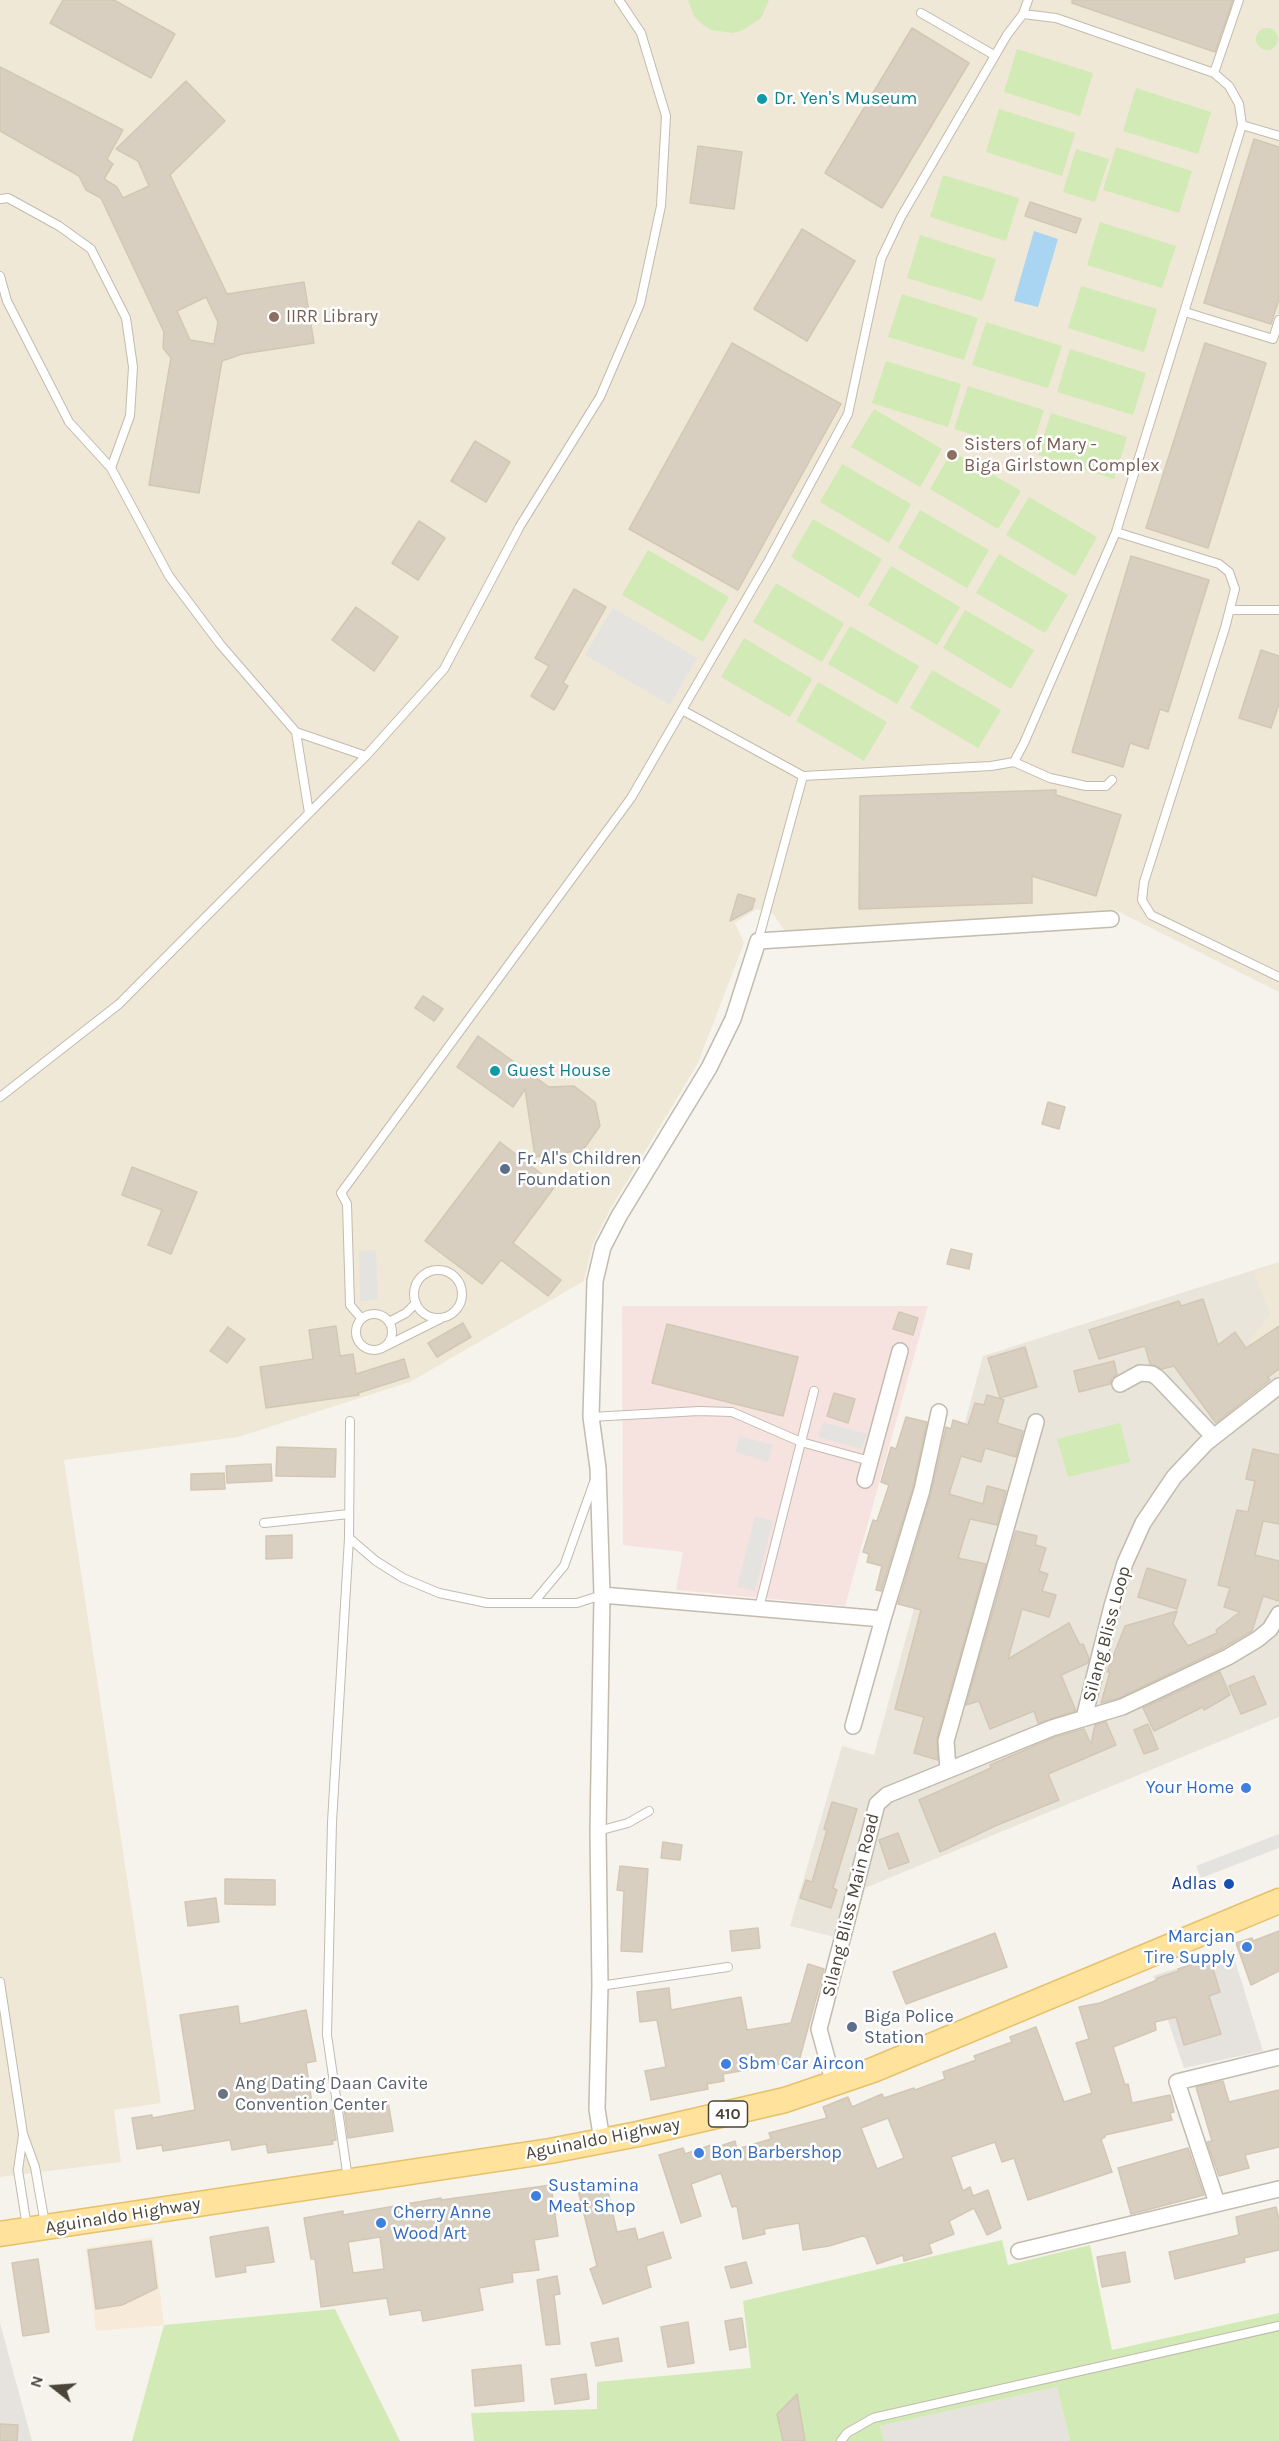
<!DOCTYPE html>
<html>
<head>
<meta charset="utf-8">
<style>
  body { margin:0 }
  #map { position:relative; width:1279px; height:2441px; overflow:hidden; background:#f6f3ec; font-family:Karla,sans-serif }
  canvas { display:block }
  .north { position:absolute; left:24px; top:2357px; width:60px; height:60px; -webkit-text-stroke:4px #fff; paint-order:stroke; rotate:287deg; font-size:16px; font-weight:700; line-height:24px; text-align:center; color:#4b4439 }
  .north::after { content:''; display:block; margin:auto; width:21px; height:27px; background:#4b4439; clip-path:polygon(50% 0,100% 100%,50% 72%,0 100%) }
</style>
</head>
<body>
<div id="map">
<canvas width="1279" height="2441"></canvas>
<div class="north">N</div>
</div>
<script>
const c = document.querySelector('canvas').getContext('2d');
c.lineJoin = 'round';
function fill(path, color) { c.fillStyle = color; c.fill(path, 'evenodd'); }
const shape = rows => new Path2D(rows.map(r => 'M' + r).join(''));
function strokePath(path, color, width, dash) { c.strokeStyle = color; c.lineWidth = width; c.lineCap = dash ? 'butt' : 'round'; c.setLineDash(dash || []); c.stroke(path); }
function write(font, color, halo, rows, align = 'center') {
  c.font = font + ' Karla,sans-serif'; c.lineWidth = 5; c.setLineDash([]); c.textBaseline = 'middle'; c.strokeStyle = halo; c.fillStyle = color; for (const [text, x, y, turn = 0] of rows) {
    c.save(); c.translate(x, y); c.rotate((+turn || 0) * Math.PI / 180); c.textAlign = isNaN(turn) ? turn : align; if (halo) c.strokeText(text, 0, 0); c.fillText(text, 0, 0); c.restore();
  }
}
fill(shape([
  [1279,1262,1279,1717,865,1888,851,1941,790,1926,842,1746,874,1755,983,1356]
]), '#eae5da');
fill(shape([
  [153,2237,164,2325,96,2331,86,2248]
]), '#f7ead8');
fill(shape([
  [1232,1951,1263,2051,1184,2068,1153,1976],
  [0,2323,32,2441,0,2441],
  [1057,2387,1070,2441,884,2441,880,2426]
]), '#e6e2dd');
fill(shape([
  [0,0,1279,0,1279,992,1115,910,786,933,773,914,757,909,735,923,744,943,698,1063,611,1208,593,1243,584,1281,410,1382,238,1437,64,1460,161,2103,114,2110,121,2162,0,2177],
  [1279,1262,1279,1377,1277,1378,1249,1341,1270,1315,1254,1272]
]), '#efe8d6');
fill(shape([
  [622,1306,928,1306,845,1606,676,1590,683,1552,623,1545]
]), '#f6e3e0');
fill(shape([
  [688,0,769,0,761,18,743,30,733,33,711,30,702,24,694,16],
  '1256 39a11 11 0 1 1 22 0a11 11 0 1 1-22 0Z',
  [1017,49,1093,73,1080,116,1004,92],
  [1136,88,1211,112,1198,154,1123,131],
  [999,109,1075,133,1062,176,986,152],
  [1116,147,1192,171,1179,213,1103,190],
  [1076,149,1109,159,1095,202,1063,192],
  [943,175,1019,198,1006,241,930,217],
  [1100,222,1176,246,1162,288,1087,265],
  [920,235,996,259,982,301,907,278],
  [1081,286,1157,309,1144,352,1068,328],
  [902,294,978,318,964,360,888,337],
  [986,322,1062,346,1048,388,972,365],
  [1070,349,1146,373,1133,415,1057,392],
  [886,361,961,384,948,427,872,403],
  [968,386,1044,410,1030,452,954,429],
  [874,409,942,449,920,487,851,447],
  [1051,413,1127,437,1114,479,1038,455],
  [952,451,1021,491,998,529,930,489],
  [842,464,911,504,889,543,820,502],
  [1029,497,1097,537,1075,576,1006,535],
  [920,510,989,550,967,588,898,548],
  [813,519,882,559,859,598,791,557],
  [648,550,729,597,703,642,622,595],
  [999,554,1068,595,1045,633,976,593],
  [891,566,960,607,937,645,868,605],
  [776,583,844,623,822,662,753,622],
  [965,610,1034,650,1011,689,943,648],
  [850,626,919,666,897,704,828,664],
  [744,638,812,679,790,717,721,677],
  [932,670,1001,710,978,748,910,708],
  [818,682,887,722,864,761,796,721],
  [1120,1423,1130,1462,1068,1477,1057,1439],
  [1002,2240,1008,2265,1090,2245,1112,2350,1279,2313,1279,2441,1070,2441,1057,2387,880,2426,884,2441,474,2441,471,2413,597,2409,597,2382,751,2368,743,2301],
  [335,2309,400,2441,132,2441,164,2325]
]), '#d2eab5');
fill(shape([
  [613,608,697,658,670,705,585,655],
  [376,1250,378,1300,360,1301,359,1251],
  [823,1422,867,1434,862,1449,818,1437],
  [740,1436,773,1445,768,1462,735,1452],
  [755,1516,773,1521,755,1591,737,1587],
  [1279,1834,1279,1848,1201,1878,1196,1866]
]), '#e5e3e0');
fill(shape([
  [1034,231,1058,239,1038,307,1014,301]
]), '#a9d4f2');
const building = shape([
  [63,0,114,0,175,34,151,78,50,23,63,0],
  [1072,0,1233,0,1215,52,1072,3,1072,0],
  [912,28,969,63,882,208,825,173,912,28],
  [0,67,123,130,107,159,113,164,104,179,117,187,123,198,149,186,138,161,116,149,186,81,225,121,170,175,227,294,304,282,314,343,242,354,222,361,199,493,149,485,171,358,163,348,164,332,101,198,86,190,79,176,0,131,0,67],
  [206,297,218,322,214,344,190,340,177,311,206,297],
  [1254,139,1279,147,1279,299,1271,324,1204,303,1254,139],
  [698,146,742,152,734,209,690,203,698,146],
  [1030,202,1081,219,1076,233,1025,216,1030,202],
  [802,229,855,261,807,341,754,309,802,229],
  [732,343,841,404,738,590,629,529,732,343],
  [1205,343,1266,363,1208,548,1146,528,1205,343],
  [475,441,510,462,486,502,451,481,475,441],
  [419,521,445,538,418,580,392,563,419,521],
  [1131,556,1209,580,1168,712,1160,709,1148,749,1130,743,1123,767,1072,752,1131,556],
  [574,589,606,607,563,683,568,686,554,710,531,696,549,666,535,658,574,589],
  [356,607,398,637,374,671,332,640,356,607],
  [1261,650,1279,656,1279,704,1271,728,1239,718,1261,650],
  [1056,790,1056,795,1121,815,1096,896,1032,876,1032,903,859,909,860,796,1056,790],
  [738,894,755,899,752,909,730,921,738,894],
  [423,996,443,1009,434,1021,415,1008,423,996],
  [478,1036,549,1087,574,1086,595,1102,600,1126,583,1150,535,1157,525,1089,513,1107,457,1067,478,1036],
  [1048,1102,1065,1107,1059,1129,1042,1124,1048,1102],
  [500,1142,556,1185,513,1243,561,1280,548,1296,501,1260,482,1284,425,1241,500,1142],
  [132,1167,197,1192,171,1254,148,1245,162,1210,122,1195,132,1167],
  [951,1249,972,1254,969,1269,947,1264,951,1249],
  [1203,1299,1218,1345,1235,1332,1246,1348,1279,1326,1279,1369,1268,1377,1270,1380,1216,1423,1174,1366,1162,1369,1150,1364,1145,1346,1099,1359,1089,1330,1179,1301,1181,1306,1203,1299],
  [899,1312,918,1318,913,1335,893,1329,899,1312],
  [463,1323,471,1337,437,1357,428,1343,463,1323],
  [667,1324,798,1357,783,1416,652,1383,667,1324],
  [336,1326,340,1356,353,1354,356,1374,404,1359,409,1377,358,1393,359,1395,266,1408,260,1367,313,1359,309,1330,336,1326],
  [228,1327,245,1339,227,1363,210,1351,228,1327],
  [1025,1347,1037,1387,1000,1398,988,1358,1025,1347],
  [1114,1361,1117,1374,1112,1378,1110,1384,1079,1392,1074,1371,1114,1361],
  [834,1393,855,1399,848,1423,827,1416,834,1393],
  [987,1395,1004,1400,997,1423,1023,1431,1016,1457,985,1448,981,1462,961,1456,949,1494,983,1504,987,1486,1006,1491,997,1525,970,1519,958,1558,986,1564,937,1738,938,1760,914,1753,924,1717,895,1709,921,1610,898,1604,931,1493,946,1427,951,1429,953,1420,968,1425,975,1403,984,1405,987,1395],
  [906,1417,927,1422,913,1488,881,1591,876,1590,882,1566,867,1562,869,1554,863,1552,873,1520,877,1521,889,1485,881,1482,891,1447,896,1449,906,1417],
  [277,1447,336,1449,335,1477,276,1476,277,1447],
  [1253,1449,1279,1455,1279,1524,1263,1521,1255,1555,1279,1561,1279,1601,1263,1596,1252,1631,1223,1648,1119,1698,1101,1703,1110,1672,1107,1672,1125,1626,1177,1611,1173,1624,1188,1646,1217,1633,1216,1630,1240,1612,1224,1607,1230,1588,1218,1585,1237,1510,1248,1512,1255,1481,1246,1479,1253,1449],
  [271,1464,272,1481,227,1483,226,1466,271,1464],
  [224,1473,225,1489,191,1490,191,1474,224,1473],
  [1016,1531,1037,1536,1035,1545,1046,1548,1039,1571,1048,1574,1042,1591,1056,1595,1049,1617,1022,1609,1008,1659,1069,1623,1080,1645,1083,1644,1089,1658,1088,1663,1061,1675,1076,1711,1038,1723,1034,1711,990,1729,979,1701,966,1705,1016,1531],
  [292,1535,292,1558,266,1559,266,1536,292,1535],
  [1147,1568,1186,1580,1177,1609,1138,1597,1147,1568],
  [1220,1672,1230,1695,1204,1710,1203,1707,1154,1731,1143,1708,1220,1672],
  [1254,1676,1266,1704,1241,1714,1229,1686,1254,1676],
  [1106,1722,1116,1745,1048,1774,1059,1800,995,1826,940,1852,919,1800,991,1768,990,1765,1055,1737,1084,1729,1091,1744,1095,1725,1106,1722],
  [1148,1724,1158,1749,1144,1754,1134,1730,1148,1724],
  [832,1802,857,1809,833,1888,837,1890,831,1908,800,1898,806,1880,812,1882,827,1830,824,1829,832,1802],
  [898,1833,909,1862,889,1869,879,1840,898,1833],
  [663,1842,682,1845,680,1860,661,1858,663,1842],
  [620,1866,648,1869,642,1952,621,1951,624,1891,617,1890,620,1866],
  [225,1879,275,1880,275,1905,225,1904,225,1879],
  [216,1898,219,1922,188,1926,185,1902,216,1898],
  [758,1928,760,1948,732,1951,730,1931,758,1928],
  [1279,1931,1279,1971,1251,1985,1236,1943,1252,1938,1253,1941,1279,1931],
  [995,1933,1007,1967,906,2004,893,1972,995,1933],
  [1210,1959,1220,1992,1209,1996,1221,2034,1184,2045,1176,2017,1155,2022,1156,2030,1113,2047,1125,2085,1128,2084,1132,2103,1170,2095,1174,2112,1170,2113,1172,2120,1105,2135,1105,2137,1101,2139,1112,2172,1028,2200,1014,2158,1002,2162,995,2142,951,2157,963,2191,970,2187,973,2196,988,2190,1001,2228,987,2235,974,2208,949,2221,954,2234,929,2244,932,2253,904,2261,903,2255,877,2264,866,2237,862,2236,829,2246,803,2250,799,2223,764,2229,765,2234,743,2239,737,2206,732,2207,721,2173,691,2184,701,2216,681,2223,659,2155,683,2148,685,2154,711,2145,712,2149,735,2141,737,2149,771,2139,769,2133,827,2118,823,2107,848,2097,852,2107,882,2094,884,2098,914,2088,915,2090,945,2079,943,2072,976,2060,974,2056,1012,2042,1010,2037,1036,2027,1064,2102,1092,2093,1076,2043,1089,2039,1079,2007,1100,2003,1157,1980,1157,1978,1179,1971,1178,1969,1210,1959],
  [888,2118,904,2158,877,2169,861,2128,888,2118],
  [808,1964,824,1969,799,2061,723,2074,724,2081,707,2084,708,2089,651,2100,645,2071,666,2067,657,2020,640,2022,637,1992,669,1988,671,2010,741,1997,747,2030,791,2023,808,1964],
  [238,2006,240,2024,306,2010,316,2061,306,2063,313,2110,327,2108,328,2110,332,2110,336,2140,332,2141,333,2144,268,2153,266,2144,232,2150,230,2140,163,2151,162,2145,137,2149,132,2118,152,2115,152,2118,195,2110,180,2015,238,2006],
  [1223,2081,1229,2102,1279,2090,1279,2147,1245,2155,1249,2168,1219,2176,1207,2142,1212,2141,1196,2087,1223,2081],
  [388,2101,393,2131,348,2138,344,2108,388,2101],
  [1188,2148,1204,2195,1131,2214,1118,2168,1188,2148],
  [606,2183,617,2232,635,2228,638,2240,663,2232,671,2258,646,2266,651,2287,603,2304,590,2269,597,2266,578,2190,606,2183],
  [551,2185,558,2236,534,2240,539,2270,512,2273,513,2282,479,2288,483,2310,423,2321,421,2310,390,2315,387,2298,321,2307,315,2259,311,2259,304,2218,343,2211,343,2215,441,2198,441,2200,551,2185],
  [380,2237,384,2269,353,2273,348,2242,380,2237],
  [1276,2207,1279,2219,1279,2250,1244,2258,1245,2262,1175,2279,1169,2252,1239,2235,1236,2217,1276,2207],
  [268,2227,274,2262,245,2266,246,2272,216,2277,210,2237,268,2227],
  [151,2241,157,2288,122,2305,96,2309,88,2250,151,2241],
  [1125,2252,1130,2282,1102,2287,1097,2257,1125,2252],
  [38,2259,49,2332,23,2336,12,2263,38,2259],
  [746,2262,752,2283,731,2288,725,2267,746,2262],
  [557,2276,560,2294,554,2295,560,2344,546,2345,537,2280,557,2276],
  [742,2318,746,2347,730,2350,725,2321,742,2318],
  [688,2322,694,2363,668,2367,661,2327,688,2322],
  [618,2338,622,2361,596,2366,591,2343,618,2338],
  [521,2365,524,2401,475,2406,472,2370,521,2365],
  [586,2374,589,2399,555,2404,551,2379,586,2374],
  [797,2394,805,2441,783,2441,777,2414,797,2394],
  [0,2424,18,2425,17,2441,0,2441,0,2424]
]);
fill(building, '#d8cfc1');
strokePath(building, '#d3c7b4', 1.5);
const service = shape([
  [921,13,994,55],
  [1023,14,1028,0],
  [1214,73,1239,0],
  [1242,125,1279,136],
  [0,199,8,198,59,226,91,249,126,318,133,367,130,416,111,468],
  [0,276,7,301,69,422,111,468,169,576,220,644,296,732,366,756],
  [1185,312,1273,339,1279,320],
  [1116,532,1219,564,1229,572,1235,589,1225,628,1144,882,1142,900,1151,915,1279,977],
  [1231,610,1279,610],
  [296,732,309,813],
  [1014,762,1050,778,1086,786,1106,786,1112,780],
  [758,941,803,776],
  [0,1097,119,1004,366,756,444,669,520,526,600,397,640,304,661,206,666,116,641,33,619,0],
  '414 1294a24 24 0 1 1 48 0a24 24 0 1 1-48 0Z',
  '356 1332a18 18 0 1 1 36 0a18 18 0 1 1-36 0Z',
  [361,1318,350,1305,347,1204,341,1193,631,798,682,710,769,560,848,414,881,259,901,217,1007,35,1023,14,1056,18,1214,73,1229,86,1239,104,1242,125,1116,532,1024,743,1014,762,991,766,803,776,682,710],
  [389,1322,406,1313,416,1303],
  [386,1346,440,1319],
  [591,1417,699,1411,732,1412,801,1442,870,1461],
  [264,1523,349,1514],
  [349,1538,376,1561,403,1578,439,1593,487,1603,577,1603,602,1595],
  [534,1602,564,1566,594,1482],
  [759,1608,814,1391],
  [598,1831,628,1823,649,1811],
  [0,1982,23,2134,35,2167,45,2224],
  [600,1986,728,1967],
  [23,2135,18,2170,27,2227],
  [348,2179,327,2035,332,1822,349,1538,350,1421],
  [841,2441,847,2433,873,2418,1279,2326]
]);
const minor = shape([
  [1120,1384,1140,1373,1152,1374,1158,1378,1214,1437],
  [865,1480,900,1351],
  [602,1595,883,1619],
  [1084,1718,1112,1606,1125,1563,1143,1523,1174,1477,1206,1443,1279,1386],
  [853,1726,883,1619,922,1490,939,1412],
  [948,1769,946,1741,1036,1422],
  [834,2084,819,2029,877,1804,887,1795,1052,1728,1122,1707,1228,1657,1258,1639,1270,1629,1279,1614],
  [602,2141,597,2109,600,1986,598,1831,602,1595,598,1468,591,1417,595,1281,603,1247,619,1216,709,1068,733,1019,758,941,1111,919],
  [1217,2203,1177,2082,1279,2057],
  [1019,2251,1279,2189]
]);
const primary = shape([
  [0,2234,550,2151,638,2134,785,2100,873,2070,1279,1901]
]);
strokePath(service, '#c2bbae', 10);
strokePath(minor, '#c2bbae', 18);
strokePath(primary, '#e6c16a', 27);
strokePath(service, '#fff', 8);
strokePath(minor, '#fff', 15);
strokePath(primary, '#ffe39c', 24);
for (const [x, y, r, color] of [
  [762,99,6,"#0f9aa8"],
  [274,317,6,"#8d6e63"],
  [952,455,6,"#8d6e63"],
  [495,1071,6,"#0f9aa8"],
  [505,1169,6,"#5c6f8a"],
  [1246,1788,6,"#3f7fe0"],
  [1229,1884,6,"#1a4fb4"],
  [1247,1947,6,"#3f7fe0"],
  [852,2027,6,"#5c6f8a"],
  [726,2064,6,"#3f7fe0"],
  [223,2094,6,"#6b7280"],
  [699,2153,6,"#3f7fe0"],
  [536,2196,6,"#3f7fe0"],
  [381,2223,6,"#3f7fe0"]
]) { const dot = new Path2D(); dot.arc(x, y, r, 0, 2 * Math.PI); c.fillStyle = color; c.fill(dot); strokePath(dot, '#fff', 2); }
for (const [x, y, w] of [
  [728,2114,39]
]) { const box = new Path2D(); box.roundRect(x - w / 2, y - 13, w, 26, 4.5); c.fillStyle = '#fff'; c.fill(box); strokePath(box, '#4b4439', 1.5); }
write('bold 16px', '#4b4439', null, [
  ["410",728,2114]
]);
write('18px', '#0d838f', '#fff', [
  ["Dr. Yen's Museum",774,99],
  ["Guest House",507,1071]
], 'left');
write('18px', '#785e54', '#fff', [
  ["IIRR Library",286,317],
  ["Sisters of Mary -",964,445],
  ["Biga Girlstown Complex",964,466]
], 'left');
write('18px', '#4e5e75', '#fff', [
  ["Fr. Al's Children",517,1159],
  ["Foundation",517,1180],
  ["Biga Police",864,2017],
  ["Station",864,2038]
], 'left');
write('18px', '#4b4439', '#fff', [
  ["Silang Bliss Loop",1107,1634,-75],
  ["Silang Bliss Main Road",851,1905,-76],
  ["Aguinaldo Highway",603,2139,-11],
  ["Aguinaldo Highway",123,2216,-9]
]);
write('18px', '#366cbe', '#fff', [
  ["Your Home",1234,1788,"right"],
  ["Marcjan",1235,1937,"right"],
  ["Tire Supply",1235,1958,"right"],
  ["Sbm Car Aircon",738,2064],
  ["Bon Barbershop",711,2153],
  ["Sustamina",548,2186],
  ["Meat Shop",548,2207],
  ["Cherry Anne",393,2213],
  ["Wood Art",393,2234]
], 'left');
write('18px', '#164399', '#fff', [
  ["Adlas",1217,1884]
], 'right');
write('18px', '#5b616d', '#fff', [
  ["Ang Dating Daan Cavite",235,2084],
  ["Convention Center",235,2105]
], 'left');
</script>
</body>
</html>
